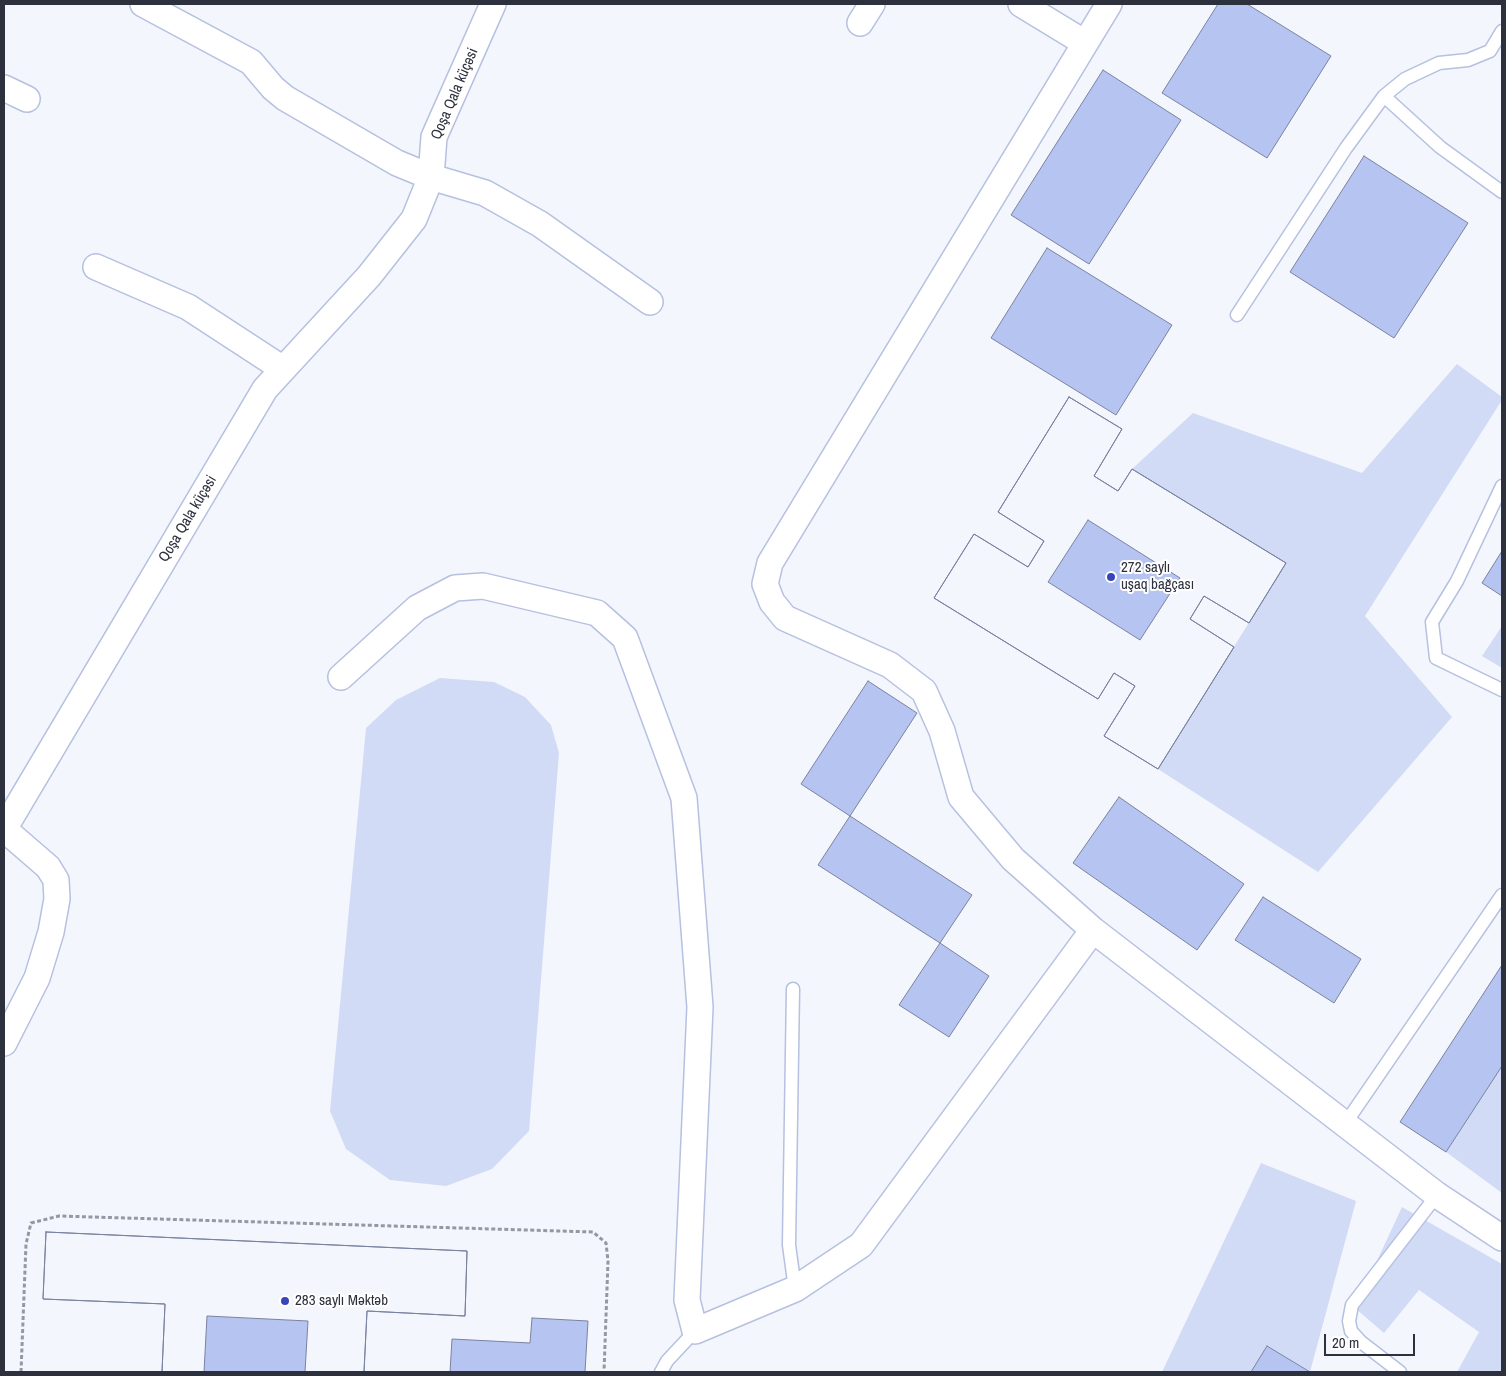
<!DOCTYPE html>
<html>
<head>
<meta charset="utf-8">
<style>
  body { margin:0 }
  #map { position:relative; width:1506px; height:1376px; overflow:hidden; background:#f4f6fd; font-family:"Archivo Narrow",sans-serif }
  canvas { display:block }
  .frame { position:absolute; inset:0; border:5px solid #2d313e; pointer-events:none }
  .scale { position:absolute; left:1324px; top:1334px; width:91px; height:22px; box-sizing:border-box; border:2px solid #2d313e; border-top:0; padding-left:6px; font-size:15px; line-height:18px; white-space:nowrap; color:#2d313e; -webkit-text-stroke:4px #fff; paint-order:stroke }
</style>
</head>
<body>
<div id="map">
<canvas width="1506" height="1376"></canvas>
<div class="frame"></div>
<div class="scale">20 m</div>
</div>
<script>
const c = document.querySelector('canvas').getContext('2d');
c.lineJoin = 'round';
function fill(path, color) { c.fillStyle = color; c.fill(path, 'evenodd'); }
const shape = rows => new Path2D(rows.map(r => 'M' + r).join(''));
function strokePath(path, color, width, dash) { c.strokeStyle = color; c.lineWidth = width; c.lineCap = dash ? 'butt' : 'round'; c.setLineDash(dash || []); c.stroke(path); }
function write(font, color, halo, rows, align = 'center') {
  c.font = font + ' "Archivo Narrow",sans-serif'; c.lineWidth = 4; c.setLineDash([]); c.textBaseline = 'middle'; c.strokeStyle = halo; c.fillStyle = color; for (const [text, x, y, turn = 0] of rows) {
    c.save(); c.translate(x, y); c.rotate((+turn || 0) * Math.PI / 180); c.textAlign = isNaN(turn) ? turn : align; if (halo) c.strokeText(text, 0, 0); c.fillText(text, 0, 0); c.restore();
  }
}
fill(shape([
  [1457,364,1502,397,1502,400,1365,616,1452,717,1318,872,1158,769,1286,563,1132,469,1193,413,1362,473],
  [1502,626,1502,668,1482,656],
  [440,678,494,682,525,697,551,725,559,753,529,1131,492,1169,446,1186,390,1180,346,1149,330,1111,366,728,396,700],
  [1502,1066,1502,1193,1446,1152],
  [1261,1163,1356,1201,1310,1372,1267,1346,1251,1372,1162,1372],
  [1402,1207,1502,1264,1502,1372,1457,1372,1479,1332,1419,1290,1384,1333,1355,1308]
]), '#d2dbf5');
const building = shape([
  [1218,4,1247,4,1331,56,1267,158,1162,93,1218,4],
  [1103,70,1181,120,1089,264,1011,215,1103,70],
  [1364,156,1468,223,1394,338,1290,272,1364,156],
  [1047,248,1172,325,1116,415,991,338,1047,248],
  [1069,397,1122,429,1094,476,1118,491,1132,469,1286,563,1249,623,1204,596,1190,619,1234,647,1158,769,1104,736,1135,686,1114,673,1098,699,934,598,974,534,1028,567,1044,541,998,512,1069,397],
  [1088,520,1180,578,1140,640,1048,582,1088,520],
  [1069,397,1122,429,1094,476,1118,491,1132,469,1286,563,1249,623,1204,596,1190,619,1234,647,1158,769,1104,736,1135,686,1114,673,1098,699,934,598,974,534,1028,567,1044,541,998,512,1069,397],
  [1502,551,1502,596,1482,583,1502,551],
  [868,681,917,713,850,816,801,784,868,681],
  [1119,797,1244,884,1197,950,1073,863,1119,797],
  [850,816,972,895,940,943,818,865,850,816],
  [1263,897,1361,959,1334,1003,1235,940,1263,897],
  [940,943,989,976,949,1037,899,1005,940,943],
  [1502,965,1502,1066,1446,1152,1400,1122,1502,965],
  [46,1232,467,1251,465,1316,367,1311,364,1372,305,1372,308,1321,207,1316,204,1372,162,1372,165,1304,43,1299,46,1232],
  [46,1232,467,1251,465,1316,367,1311,364,1372,162,1372,165,1304,43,1299,46,1232],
  [532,1318,588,1321,585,1372,450,1372,452,1339,530,1343,532,1318],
  [1267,1346,1310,1372,1251,1372,1267,1346]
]);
fill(building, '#b6c4f1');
strokePath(building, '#7982a0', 1);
const service = shape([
  [1384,96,1440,147,1502,192],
  [1237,315,1346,148,1384,96,1405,79,1439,63,1468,60,1490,51,1502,31],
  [1502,486,1457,581,1432,622,1436,658,1502,690],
  [793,989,789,1245,795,1289],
  [1345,1124,1502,895],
  [661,1372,667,1361,695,1331],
  [1400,1372,1361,1342,1351,1331,1349,1321,1352,1305,1437,1195]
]);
const minor = shape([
  [143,4,251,62,273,88,285,98,397,163,431,177,485,193,540,224,650,302],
  [1021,4,1085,43],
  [1109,4,770,563,765,584,772,602,785,618,890,665,924,691,942,731,961,797,1013,859,1093,930,1437,1195,1502,1238],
  [860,23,872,4],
  [4,88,27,99],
  [96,267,188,307,283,369],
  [341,677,417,608,455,588,483,586,597,613,625,638,684,798,700,1007,687,1300,695,1331,795,1289,861,1245,1093,930],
  [4,1043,37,978,51,932,57,899,56,880,48,867,4,829,265,389,369,276,414,219,431,177,434,137,493,4]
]);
strokePath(service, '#b6c0e0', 15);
strokePath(minor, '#b6c0e0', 28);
strokePath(shape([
  [21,1372,26,1244,31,1223,59,1216,593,1232,606,1243,608,1261,604,1372]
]), '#9598a2', 3, [4, 2.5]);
strokePath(service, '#fff', 12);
strokePath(minor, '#fff', 25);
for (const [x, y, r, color] of [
  [1111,577,5,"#3745b8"],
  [285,1301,5,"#3745b8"]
]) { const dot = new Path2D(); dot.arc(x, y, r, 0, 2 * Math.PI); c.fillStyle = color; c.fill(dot); strokePath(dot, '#fff', 2); }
write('15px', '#2d313e', '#fff', [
  ["Qoşa Qala küçəsi",455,94,-67],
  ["Qoşa Qala küçəsi",188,519,-59]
]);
write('15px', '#2d313e', '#fff', [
  ["272 saylı",1121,568],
  ["uşaq bağçası",1121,585],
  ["283 saylı Məktəb",295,1301]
], 'left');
</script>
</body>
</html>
